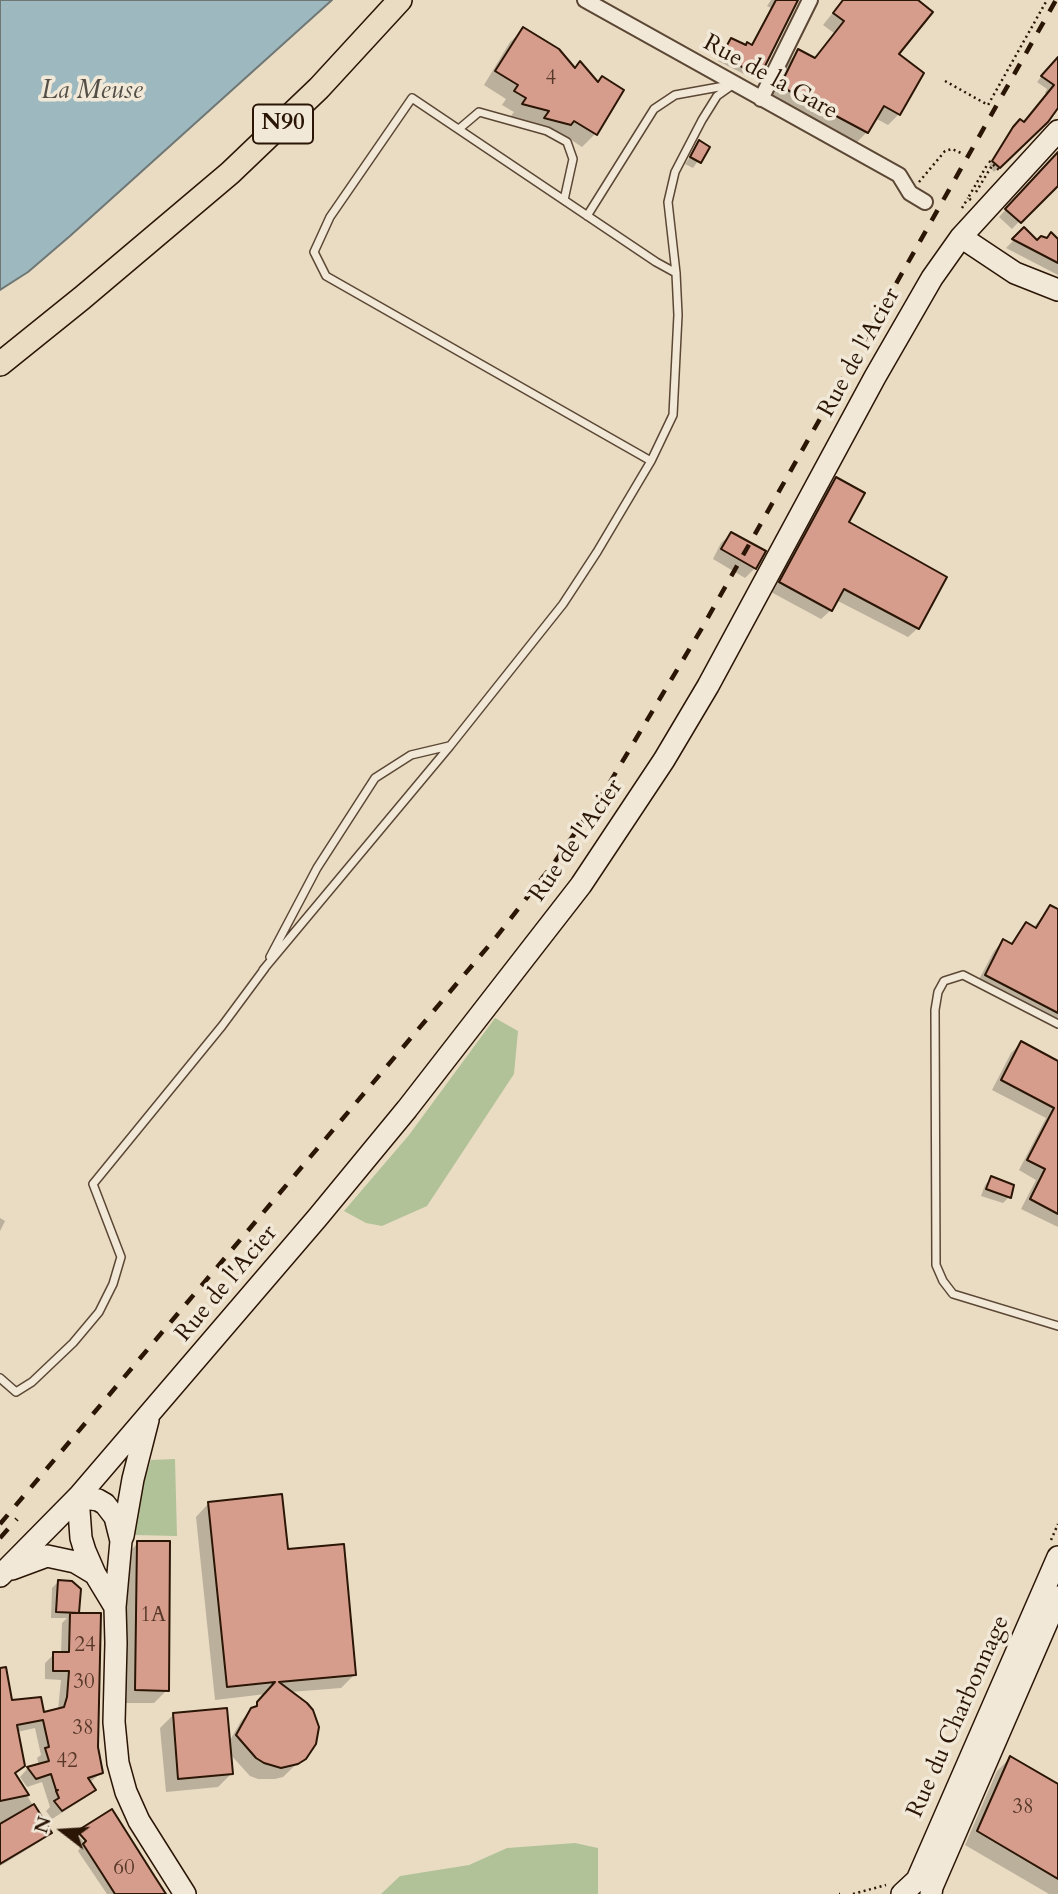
<!DOCTYPE html>
<html>
<head>
<meta charset="utf-8">
<style>
  body { margin:0 }
  #map { position:relative; width:1058px; height:1894px; overflow:hidden; background:#eadcc3; font-family:Cardo,serif }
  canvas { display:block }
  .north { position:absolute; left:28px; top:1796px; width:70px; height:70px; -webkit-text-stroke:5px #f1e8d8; paint-order:stroke; rotate:287deg; font-size:19px; font-weight:700; line-height:28px; text-align:center; color:#2b1505 }
  .north::after { content:''; display:block; margin:auto; width:24px; height:32px; background:#2b1505; clip-path:polygon(50% 0,100% 100%,50% 72%,0 100%) }
</style>
</head>
<body>
<div id="map">
<canvas width="1058" height="1894"></canvas>
<div class="north">N</div>
</div>
<script>
const c = document.querySelector('canvas').getContext('2d');
c.lineJoin = 'round';
function fill(path, color) { c.fillStyle = color; c.fill(path, 'evenodd'); }
const shape = rows => new Path2D(rows.map(r => 'M' + r).join(''));
function strokePath(path, color, width, dash) { c.strokeStyle = color; c.lineWidth = width; c.lineCap = dash ? 'butt' : 'round'; c.setLineDash(dash || []); c.stroke(path); }
function write(font, color, halo, rows, align = 'center') {
  c.font = font + ' Cardo,serif'; c.lineWidth = 7; c.setLineDash([]); c.textBaseline = 'middle'; c.strokeStyle = halo; c.fillStyle = color; for (const [text, x, y, turn = 0] of rows) {
    c.save(); c.translate(x, y); c.rotate((+turn || 0) * Math.PI / 180); c.textAlign = isNaN(turn) ? turn : align; if (halo) c.strokeText(text, 0, 0); c.fillText(text, 0, 0); c.restore();
  }
}
fill(shape([
  [495,1018,518,1031,514,1074,427,1206,382,1226,366,1223,344,1211,409,1135],
  [175,1459,177,1536,133,1535,136,1504,151,1460],
  [575,1843,598,1848,598,1894,381,1894,400,1876,469,1865,507,1848]
]), '#b1c298');
const water = shape([
  [0,0,332,0,70,236,28,272,0,290,0,0]
]);
fill(water, '#9db9bf');
strokePath(water, '#6f7775', 2);
fill(shape([
  [771,0,795,0,760,71,748,76,718,61,731,40,745,47,751,46,771,8,767,6],
  [843,0,915,0,896,54,899,114,888,125,875,118,867,132,856,143,770,98,787,63,799,51,814,59,834,33,823,25],
  [524,29,574,70,595,134,582,147,561,133,556,137,533,131,538,124,510,117,514,112,502,105,506,99,484,85,510,42],
  [1058,56,1058,104,1047,120,994,172,989,166,1008,134,1021,122,1024,124,1047,94,1045,93,1047,89,1037,82],
  [700,142,708,147,693,168,685,164],
  [1058,152,1058,181,1012,229,999,217],
  [1024,230,1037,242,1045,240,1051,234,1058,241,1058,275,1006,248],
  [836,480,847,523,918,628,908,637,836,600,831,610,821,619,771,592,826,489],
  [731,534,755,568,745,578,713,559,721,543],
  [1050,907,1058,911,1058,1027,976,985,994,951,1003,941,1010,945,1026,924,1033,928],
  [1021,1043,1058,1063,1058,1227,1021,1209,1036,1180,1019,1170,1046,1118,992,1090,1011,1053],
  [991,1178,1009,1197,1003,1203,981,1196,985,1185],
  [0,1218,5,1221,0,1231],
  [209,1503,287,1551,354,1675,341,1688,290,1692,310,1751,283,1777,275,1779,258,1779,250,1776,230,1754,231,1774,218,1787,166,1792,160,1728,173,1715,229,1742,241,1721,266,1694,215,1700,196,1517],
  [138,1543,167,1690,154,1703,123,1703,125,1556],
  [58,1582,77,1612,75,1614,101,1773,89,1783,94,1789,85,1798,52,1819,46,1811,50,1807,42,1782,27,1787,20,1777,28,1768,39,1765,37,1758,41,1755,35,1728,17,1732,23,1766,13,1773,50,1833,41,1841,0,1866,0,1690,11,1702,42,1714,58,1710,61,1680,45,1679,45,1663,54,1654,61,1654,62,1623,67,1618,51,1618,52,1588],
  [1010,1758,1058,1786,1058,1894,1049,1894,965,1845,997,1771],
  [77,1834,90,1849,93,1847,164,1894,107,1894,78,1851,80,1848,73,1838]
]), '#0003');
const building = shape([
  [776,0,798,0,762,72,756,74,721,56,731,38,746,45,747,42,752,45,776,0],
  [843,0,918,0,933,12,899,54,924,73,900,115,884,106,868,133,780,86,798,49,815,58,844,21,833,13,843,0],
  [523,27,559,49,575,68,580,61,598,82,602,76,624,90,597,135,574,121,571,125,544,118,549,111,522,104,526,98,514,91,518,85,495,71,523,27],
  [1058,57,1058,108,1048,122,1000,168,992,161,1013,127,1020,119,1024,122,1054,85,1041,76,1058,57],
  [699,140,710,147,701,163,690,157,699,140],
  [1058,152,1058,186,1021,223,1005,209,1058,152],
  [1024,227,1037,240,1041,236,1047,238,1051,232,1058,239,1058,263,1012,239,1024,227],
  [836,477,865,493,849,522,947,577,919,629,844,589,832,611,779,582,836,477],
  [731,532,766,551,756,569,721,549,731,532],
  [1050,905,1058,909,1058,1013,985,975,1003,939,1012,944,1026,922,1036,928,1050,905],
  [1021,1041,1058,1061,1058,1214,1030,1199,1045,1169,1027,1160,1054,1108,1001,1080,1021,1041],
  [991,1176,1014,1185,1011,1198,986,1189,991,1176],
  [282,1494,288,1549,344,1544,356,1675,279,1682,307,1703,313,1710,319,1727,316,1744,306,1759,298,1764,281,1768,264,1763,256,1758,236,1735,251,1708,257,1706,257,1702,275,1682,227,1687,208,1502,282,1494],
  [137,1541,170,1541,169,1691,135,1690,137,1541],
  [58,1580,72,1581,81,1589,79,1613,56,1612,58,1580],
  [70,1613,101,1613,98,1747,103,1773,88,1778,96,1790,62,1811,54,1801,59,1798,56,1791,58,1790,56,1790,51,1774,36,1779,27,1767,49,1761,45,1748,49,1747,43,1720,17,1725,25,1766,15,1773,29,1795,0,1801,0,1668,6,1667,12,1700,41,1697,44,1712,64,1707,67,1697,69,1671,53,1671,53,1652,69,1652,70,1613],
  [227,1708,233,1774,178,1779,173,1713,227,1708],
  [1010,1756,1058,1784,1058,1879,977,1831,1010,1756],
  [34,1804,52,1833,0,1864,0,1824,34,1804],
  [112,1809,155,1877,166,1894,115,1894,101,1872,83,1844,86,1841,77,1831,112,1809]
]);
fill(building, '#d69d8d');
strokePath(building, '#2b1505', 2);
const service = shape([
  [459,129,479,112,547,131,567,142,573,159,564,200],
  [587,216,654,109,675,95,730,85],
  [651,461,326,276,314,252,330,217,412,98,656,262,676,273],
  [270,957,317,868,375,778,411,755,449,746],
  [263,970,450,746,563,604,597,552,651,461,673,415,678,315,676,273,668,202,675,172,702,120,717,96,734,84],
  [1058,1024,963,975,944,981,938,992,935,1010,936,1265,943,1281,953,1294,1058,1326],
  [0,1378,16,1392,32,1382,73,1343,99,1312,113,1284,121,1257,93,1184,222,1026,265,968]
]);
const minor = shape([
  [585,0,899,175,910,193,925,202],
  [761,99,810,0]
]);
const secondary = shape([
  [961,237,1015,273,1058,290],
  [78,1497,98,1500,105,1504,115,1517,121,1541,115,1607,116,1643,114,1722,118,1763,126,1792,139,1821,185,1894],
  [78,1497,81,1538,85,1551,95,1574,115,1607],
  [123,1536,133,1479,148,1420],
  [12,1569,47,1556,75,1562,95,1574],
  [0,1576,78,1497,318,1217,407,1109,581,885,664,760,708,686,875,377,932,278,961,237,1058,131],
  [902,1894,917,1880,1058,1557],
  [931,1894,932,1887,1058,1597]
]);
const primary = shape([
  [0,364,82,298,230,173,319,88,400,0]
]);
strokePath(service, '#5b4734', 10);
strokePath(minor, '#5b4734', 18);
strokePath(secondary, '#2b1505', 24);
strokePath(primary, '#2b1505', 26);
strokePath(shape([
  [945,81,988,105,1047,0],
  [989,161,999,170],
  [919,182,945,151,952,149,961,153],
  [976,192,993,164],
  [971,200,968,198,987,165],
  [962,208,968,198],
  [1051,1540,1058,1524],
  [839,1894,840,1894],
  [853,1894,886,1885]
]), '#2b1505', 2.5, [2, 3.5]);
strokePath(service, '#f1e8d8', 7);
strokePath(minor, '#f1e8d8', 14);
strokePath(secondary, '#f1e8d8', 21);
strokePath(primary, '#eadcc3', 23);
strokePath(shape([
  [0,1524,497,936,554,863,606,789,702,628,1056,0],
  [0,1538,17,1519]
]), '#2b1505', 4.5, [12, 12]);
write('21px', '#563727', null, [
  ["4",551,79],
  ["1A",153,1616],
  ["24",85,1646],
  ["30",84,1683],
  ["38",83,1729],
  ["42",67,1762],
  ["38",1023,1808],
  ["60",124,1869]
]);
for (const [x, y, w] of [
  [283,124,60]
]) { const box = new Path2D(); box.roundRect(x - w / 2, y - 19.5, w, 39, 5); c.fillStyle = '#f1e8d8'; c.fill(box); strokePath(box, '#2b1505', 2); }
write('bold 23px', '#2b1505', null, [
  ["N90",283,124]
]);
write('24px', '#2b1505', '#f1e8d8', [
  ["Rue de la Gare",770,78,29],
  ["Rue de l'Acier",860,353,-61],
  ["Rue de l'Acier",577,841,-55],
  ["Rue de l'Acier",227,1284,-50],
  ["Rue du Charbonnage",959,1717,-66]
]);
write('italic 26px', '#534e46', '#f1e8d8', [
  ["La Meuse",92,92]
]);
</script>
</body>
</html>
